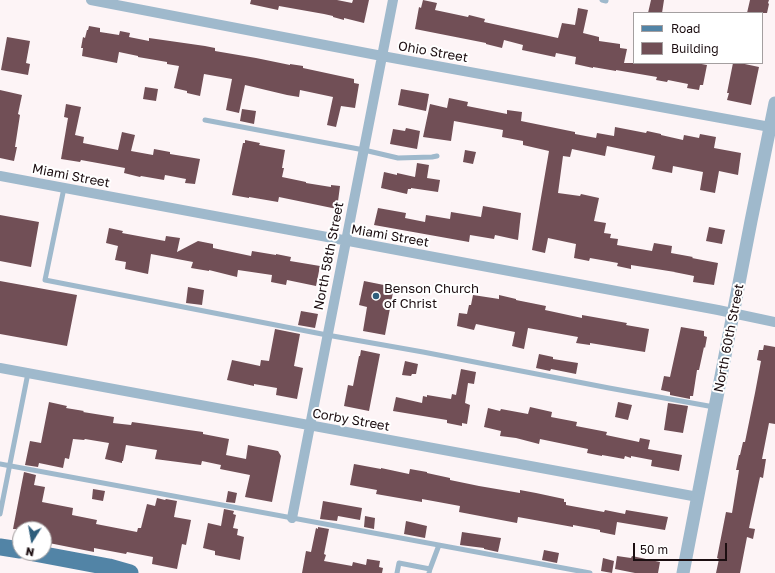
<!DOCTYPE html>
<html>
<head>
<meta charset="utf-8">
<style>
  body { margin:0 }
  #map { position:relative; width:775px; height:573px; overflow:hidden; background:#fdf4f6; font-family:"Golos Text",sans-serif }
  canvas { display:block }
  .legend { position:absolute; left:633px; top:12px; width:130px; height:52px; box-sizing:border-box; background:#fff; border:1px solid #a49fa0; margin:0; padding:5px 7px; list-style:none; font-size:12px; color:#1c0e11 }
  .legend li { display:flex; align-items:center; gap:8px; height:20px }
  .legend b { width:20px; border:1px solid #a49fa0 }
  .north { position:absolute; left:12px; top:521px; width:40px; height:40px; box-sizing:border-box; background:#fff; border:1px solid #a49fa0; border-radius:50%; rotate:191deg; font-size:11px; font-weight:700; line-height:16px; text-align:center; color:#1c0e11 }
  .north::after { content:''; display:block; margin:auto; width:14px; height:18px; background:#2e5e7c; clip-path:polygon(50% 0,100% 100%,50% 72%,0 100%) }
  .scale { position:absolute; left:633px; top:543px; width:94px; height:18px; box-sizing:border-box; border:2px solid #1c0e11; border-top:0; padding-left:5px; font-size:12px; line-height:14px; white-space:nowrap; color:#1c0e11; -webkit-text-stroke:3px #fff; paint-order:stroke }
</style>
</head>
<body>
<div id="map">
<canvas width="775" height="573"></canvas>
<ul class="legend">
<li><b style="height:5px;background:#5284a6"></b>Road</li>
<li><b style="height:11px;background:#714f56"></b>Building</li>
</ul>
<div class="north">N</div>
<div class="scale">50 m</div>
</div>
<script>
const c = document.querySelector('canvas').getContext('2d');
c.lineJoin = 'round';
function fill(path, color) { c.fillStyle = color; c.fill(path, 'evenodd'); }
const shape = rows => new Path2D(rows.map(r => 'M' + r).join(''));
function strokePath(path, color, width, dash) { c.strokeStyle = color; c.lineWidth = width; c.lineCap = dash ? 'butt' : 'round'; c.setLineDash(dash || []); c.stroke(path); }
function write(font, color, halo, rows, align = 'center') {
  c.font = font + ' "Golos Text",sans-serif'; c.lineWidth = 4; c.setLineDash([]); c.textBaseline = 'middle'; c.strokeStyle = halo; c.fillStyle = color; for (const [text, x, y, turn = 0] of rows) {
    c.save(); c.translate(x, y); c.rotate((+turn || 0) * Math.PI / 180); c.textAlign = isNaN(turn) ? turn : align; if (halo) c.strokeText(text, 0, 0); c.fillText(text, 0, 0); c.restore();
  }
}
fill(shape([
  [251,0,337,0,352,3,353,0,369,0,364,23,344,18,344,20,333,17,333,16,324,14,279,6,278,10,250,4],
  [423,0,437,3,435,10,468,17,469,15,485,19,484,22,558,38,562,23,575,25,578,8,588,10,583,33,599,37,599,41,620,44,620,48,627,49,624,63,696,63,707,65,703,85,700,85,699,90,687,88,688,84,668,80,667,82,656,80,657,77,616,70,616,71,593,67,593,68,575,64,576,57,556,53,555,57,522,50,523,45,504,40,502,48,486,44,486,43,415,29,419,7,421,8],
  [651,0,664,0,662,13,648,13],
  [750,0,769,0,768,3,769,4,767,13,747,13],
  [89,26,100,28,100,32,119,35,120,31,130,33,129,37,149,41,149,38,205,46,215,48,215,51,256,58,290,65,290,64,303,66,303,68,354,79,354,83,359,84,355,108,341,106,336,127,327,125,333,97,300,90,299,97,287,95,245,85,239,113,226,110,232,79,204,74,200,96,187,93,187,91,174,88,179,66,167,64,167,62,138,57,138,56,119,52,117,63,82,56,83,48,81,48,83,37,85,38,87,30,88,30],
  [7,37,30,41,26,63,30,64,28,75,1,70],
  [733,63,740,63,759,67,751,105,727,100,729,93,727,93],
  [145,87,158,89,156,101,143,99],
  [401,89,429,94,426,111,398,105],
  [0,90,22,95,18,114,20,115,15,147,17,147,14,161,0,158],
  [449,98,468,102,467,106,507,114,507,110,522,112,521,121,575,132,575,134,596,138,597,133,614,136,615,127,646,133,647,131,661,134,661,135,683,140,684,135,699,138,700,134,716,137,714,148,741,153,738,175,719,171,715,193,700,190,703,172,673,166,672,173,652,169,655,156,607,146,605,156,572,149,570,157,563,156,558,193,580,196,581,194,599,198,594,221,606,223,604,233,611,234,610,238,618,239,617,245,652,251,654,243,672,246,671,253,693,257,692,258,718,263,714,285,693,282,694,276,674,272,675,272,631,265,631,269,617,266,618,263,590,258,589,261,574,258,576,244,548,238,545,253,532,250,549,151,523,145,523,141,502,137,503,130,454,121,451,141,423,137,430,104,447,108],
  [66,104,81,107,75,135,84,137,83,143,118,150,122,132,135,135,131,151,153,155,154,149,170,152,170,154,200,159,195,184,185,183,186,179,165,175,164,180,141,176,140,177,124,173,125,168,81,160,80,162,61,159,68,118,64,117],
  [242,109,256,111,254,124,240,121],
  [406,128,420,131,417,149,390,144,393,129,405,131],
  [245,140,260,143,259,145,285,150,282,168,284,168,282,177,306,182,306,183,331,187,331,185,340,186,337,209,279,197,278,202,249,197,249,198,232,195,243,143,245,143],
  [465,150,476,152,473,164,463,162],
  [417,163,429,165,427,178,440,180,438,192,411,188,411,189,408,189,407,194,381,188,384,172,397,175,397,173,415,177],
  [483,206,521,213,518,240,495,235,494,239,470,235,469,242,374,225,378,208,406,213,405,218,425,222,426,215,450,219,451,212,481,217],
  [0,215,39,222,31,267,0,261],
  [709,227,725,230,722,244,706,241],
  [109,228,123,231,122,233,165,241,166,236,180,238,177,252,198,241,213,244,213,248,251,256,252,251,276,255,276,254,291,257,290,261,320,266,316,286,287,280,286,285,271,282,272,275,238,270,237,277,209,270,209,271,191,268,193,262,151,254,148,274,125,269,126,262,115,260,118,246,106,243],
  [0,281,77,295,67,346,0,334],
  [364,281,394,287,385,335,363,331,367,307,359,305],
  [188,287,204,290,202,305,186,303],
  [473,295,499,299,499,295,516,299,516,300,546,306,545,310,582,318,582,315,627,323,626,325,649,329,645,352,590,343,590,345,576,343,578,337,528,328,524,349,512,346,515,332,476,324,474,330,457,326,459,313,467,314,469,305,471,305],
  [301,311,318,314,315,328,298,325],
  [681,327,704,331,704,336,707,337,705,348,704,347,699,370,697,370,693,396,690,396,690,399,670,395,670,392,661,390,664,376,670,377],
  [275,329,300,334,294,366,303,368,297,399,276,395,277,388,254,384,254,386,227,380,232,360,260,366,261,360,269,361],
  [764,345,775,347,775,424,769,423,762,459,766,459,763,478,760,477,749,528,755,529,753,539,747,537,740,573,716,573,719,559,717,558,726,512,732,513,739,470,736,470,739,455,740,455,743,442,745,442,755,393,761,361,757,360,759,350,763,350],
  [361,350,380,354,369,411,344,406,348,385,353,386,359,356,360,356],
  [539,354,553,357,553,359,578,363,576,374,551,369,550,371,536,368],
  [405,361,418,364,416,374,412,374,411,376,402,375],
  [461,369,476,372,474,384,468,383,465,403,470,405,467,424,462,423,462,426,447,423,447,420,393,411,396,397,422,403,423,396,427,397,427,395,451,399,452,394,456,395],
  [49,402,67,406,66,408,84,411,83,412,114,417,113,423,131,425,132,422,203,432,203,434,229,439,226,455,246,459,248,445,278,451,281,456,272,502,245,497,250,475,220,469,221,465,202,461,201,465,155,459,157,450,126,445,123,461,122,461,122,463,105,459,109,443,85,439,84,440,73,439,69,459,65,458,63,468,39,463,38,467,25,465,30,441,41,443],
  [618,402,632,405,628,420,615,417],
  [668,403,688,406,683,433,664,430],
  [530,407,552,412,551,417,577,422,576,426,607,432,606,435,639,442,640,438,650,440,648,449,682,455,679,471,651,466,652,460,631,456,631,458,625,456,624,459,602,455,602,456,587,453,588,449,540,439,539,444,516,438,500,436,501,431,484,427,488,408,500,411,501,409,528,414],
  [354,464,381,469,381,468,409,474,410,469,427,472,427,473,450,478,450,480,479,486,520,493,520,490,536,493,564,499,564,502,566,502,566,505,604,512,605,510,625,514,626,510,668,517,665,530,617,522,615,535,600,532,600,530,573,525,573,527,518,517,517,523,459,512,460,506,422,499,422,502,376,494,377,490,350,485],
  [24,472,36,475,34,485,45,487,42,502,73,508,72,515,97,520,96,524,137,532,138,528,141,528,147,504,155,506,157,498,165,500,166,499,177,501,174,517,191,520,186,545,182,544,177,569,152,564,153,557,127,552,126,554,94,548,94,552,44,542,44,529,13,529],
  [93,489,105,491,103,501,92,499],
  [228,491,237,493,235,503,226,502],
  [323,501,362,508,360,520,338,516,337,521,320,519],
  [224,509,234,511,233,514,236,515,233,528,238,529,237,535,244,537,240,560,215,555,215,551,203,548,208,523,221,526],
  [365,516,375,518,374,529,364,527],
  [406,521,427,526,425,538,404,534],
  [318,527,329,529,324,554,326,555,324,561,352,566,353,562,366,565,367,559,380,561,379,567,383,568,382,573,302,573,306,551,311,552,316,528,318,529],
  [462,532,501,538,498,552,484,549,484,548,460,545],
  [544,550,559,553,557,563,542,560],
  [617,556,631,558,632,556,660,562,658,573,635,573,615,569],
  [603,558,614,561,612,573,601,571]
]), '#714f56');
strokePath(shape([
  [602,0,606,1],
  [205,120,364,150,398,158,432,157,437,156],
  [64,188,45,280,327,335,423,352,609,388,714,407],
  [0,464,590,573],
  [0,514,28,373],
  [430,569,439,545],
  [397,573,399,563,430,569,429,573]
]), '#9fb9cc', 5);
strokePath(shape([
  [91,0,382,56,770,127],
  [0,176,718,310,775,322],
  [0,368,698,497],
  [292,518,393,0]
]), '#9fb9cc', 10);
strokePath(shape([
  [683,573,751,221,775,103]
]), '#9fb9cc', 13);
strokePath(shape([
  [0,547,20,550],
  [34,553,109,567,130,573]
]), '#5284a6', 17);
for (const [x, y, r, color] of [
  [376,296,4,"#2e5e7c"]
]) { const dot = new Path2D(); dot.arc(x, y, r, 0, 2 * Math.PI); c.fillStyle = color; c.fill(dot); strokePath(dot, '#fff', 1.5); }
write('13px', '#1c0e11', '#fff', [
  ["Ohio Street",433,52,10],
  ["Miami Street",71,176,11],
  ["Miami Street",390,236,10],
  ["North 58th Street",329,256,-79],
  ["North 60th Street",729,338,-79],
  ["Corby Street",351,420,10]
]);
write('13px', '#1c0e11', '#fff', [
  ["Benson Church",384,289],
  ["of Christ",384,304]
], 'left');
</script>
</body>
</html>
